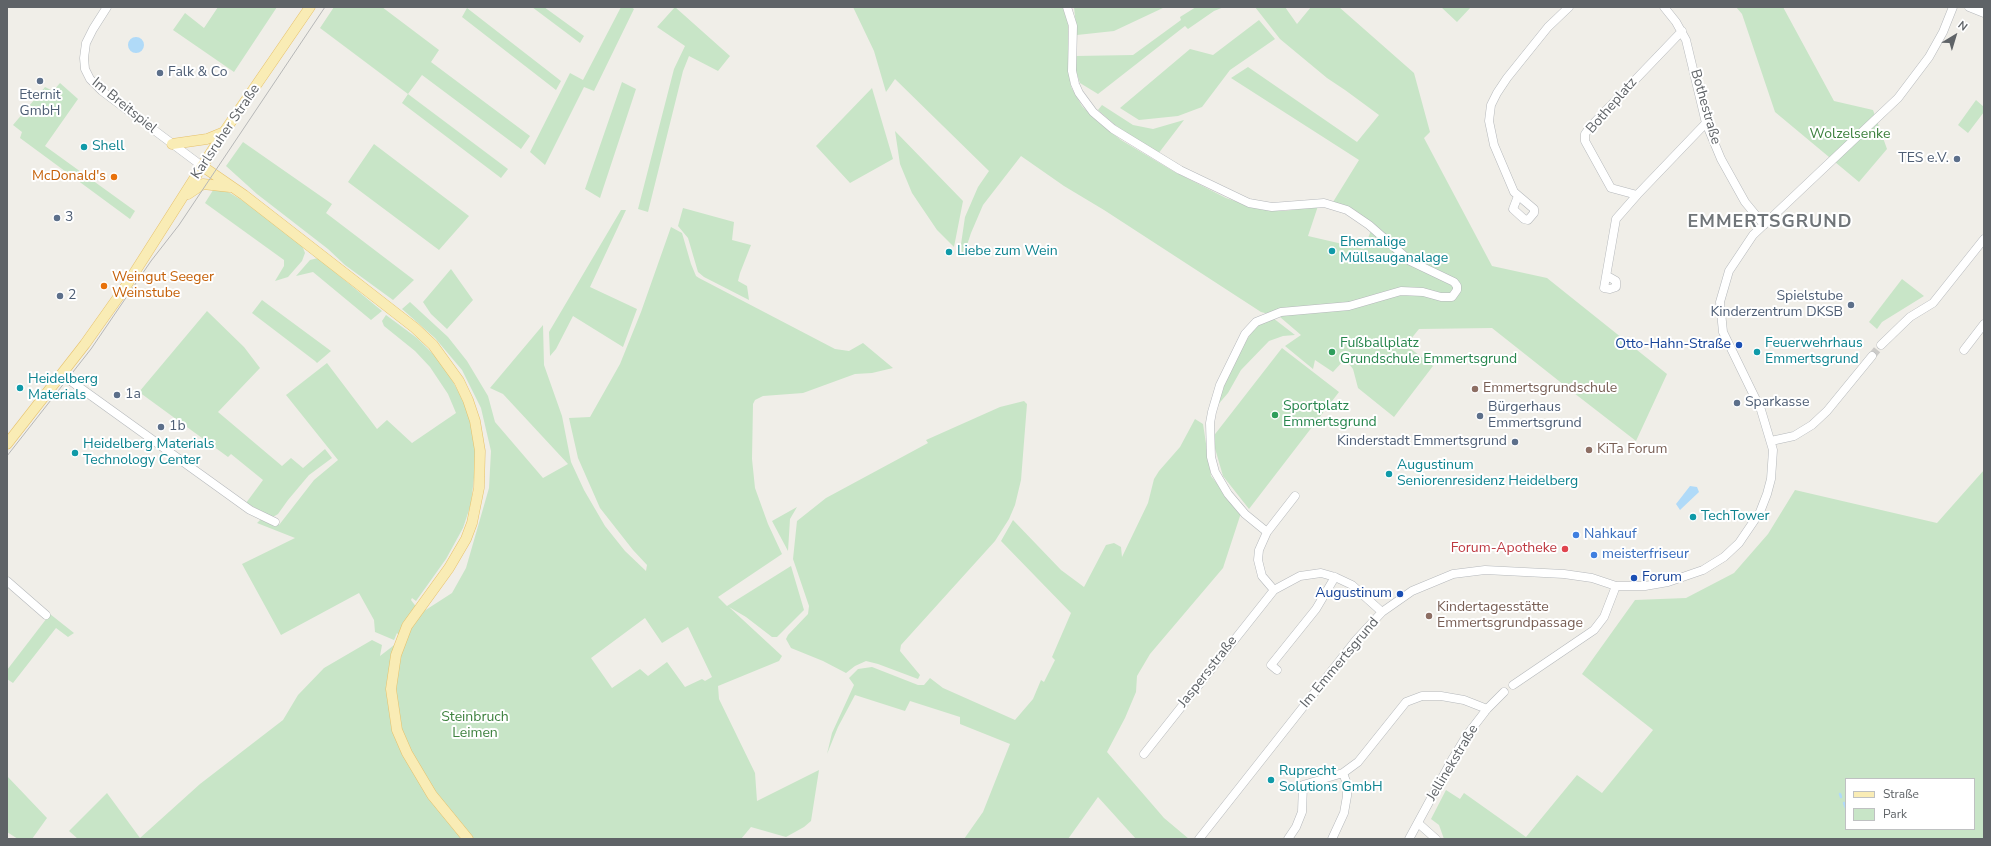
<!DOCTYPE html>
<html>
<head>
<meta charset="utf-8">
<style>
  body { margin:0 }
  #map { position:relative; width:1991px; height:846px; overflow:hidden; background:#f0eee8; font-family:"Nunito Sans",sans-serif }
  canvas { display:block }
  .frame { position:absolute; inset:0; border:8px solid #5f6367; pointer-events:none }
  .legend { position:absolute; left:1845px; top:778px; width:130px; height:52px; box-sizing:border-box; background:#fff; border:1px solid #bfc1c2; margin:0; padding:5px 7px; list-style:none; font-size:12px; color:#5f6367 }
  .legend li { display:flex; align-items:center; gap:8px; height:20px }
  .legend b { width:20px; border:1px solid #bfc1c2 }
  .north { position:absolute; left:1935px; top:16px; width:40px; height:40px; -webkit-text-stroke:3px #fff; paint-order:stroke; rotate:38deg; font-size:11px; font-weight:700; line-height:16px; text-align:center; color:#5f6367 }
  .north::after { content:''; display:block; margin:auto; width:14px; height:18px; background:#5f6367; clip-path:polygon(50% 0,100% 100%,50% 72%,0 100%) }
</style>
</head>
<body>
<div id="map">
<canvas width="1991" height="846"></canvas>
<div class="frame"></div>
<ul class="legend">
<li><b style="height:5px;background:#f9ecb5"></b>Straße</li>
<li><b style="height:11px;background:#c8e5c7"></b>Park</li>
</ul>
<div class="north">N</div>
</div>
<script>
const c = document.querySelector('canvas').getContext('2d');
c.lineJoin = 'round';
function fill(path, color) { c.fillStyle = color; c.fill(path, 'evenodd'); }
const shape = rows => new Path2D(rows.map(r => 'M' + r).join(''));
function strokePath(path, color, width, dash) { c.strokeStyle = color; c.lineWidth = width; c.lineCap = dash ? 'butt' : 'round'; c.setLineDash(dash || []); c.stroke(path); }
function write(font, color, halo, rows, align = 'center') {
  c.font = font + ' "Nunito Sans",sans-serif'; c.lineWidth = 4; c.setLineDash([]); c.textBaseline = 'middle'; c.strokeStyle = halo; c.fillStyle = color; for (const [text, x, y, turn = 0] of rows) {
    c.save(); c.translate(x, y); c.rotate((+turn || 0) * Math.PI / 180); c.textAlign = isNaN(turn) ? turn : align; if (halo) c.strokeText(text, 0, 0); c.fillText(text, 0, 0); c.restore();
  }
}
fill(shape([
  [218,7,277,7,234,72,173,30,185,13,204,28],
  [334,7,382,7,439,50,431,62,530,136,521,149,422,75,408,94,508,169,501,178,402,103,408,94,320,28],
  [532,7,544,7,584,36,580,43],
  [621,7,631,7,634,9,594,91,584,87,545,165,530,152,570,73,583,80],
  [675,7,730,56,718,71,689,56,683,71,648,212,638,209,674,69,685,46,657,27],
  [853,7,1063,7,1068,23,1068,64,1071,87,1082,106,1098,122,1121,140,1173,171,1226,198,1259,209,1285,211,1318,206,1308,236,1364,249,1373,225,1357,212,1333,202,1359,160,1231,78,1248,67,1357,142,1379,115,1345,90,1327,78,1280,39,1255,7,1285,7,1297,24,1311,7,1339,7,1414,73,1430,132,1424,138,1492,266,1547,278,1667,374,1636,441,1574,393,1548,392,1549,386,1564,385,1492,328,1419,329,1406,345,1433,366,1394,417,1358,388,1353,369,1345,359,1333,372,1315,360,1313,369,1285,346,1301,335,1280,317,1261,312,1104,210,1064,186,1021,156,983,205,971,233,964,254,960,251,965,217,978,187,989,171,895,79,886,92,874,51],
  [1074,7,1165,7,1114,31,1077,35],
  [1196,7,1224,7,1214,11,1188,29,1185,26,1098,94,1080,83,1076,71,1076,56,1133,55,1181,20,1180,17],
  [1441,7,1471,7,1457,22],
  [1736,7,1783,7,1834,101,1873,110,1887,149,1859,182,1775,112,1742,14],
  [467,8,561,81,556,90,462,17],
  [1259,20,1275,39,1230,70,1202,107,1178,116,1139,120,1120,108,1190,49,1213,55],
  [622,82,636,89,600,198,585,189],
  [60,83,78,99,45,146,135,211,130,219,20,138,22,132,13,125,45,87,53,91],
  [872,88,893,159,850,183,816,146],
  [1976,100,1984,107,1984,112,1968,133,1958,125],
  [1102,105,1133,125,1153,129,1184,120,1158,154,1115,125,1098,110],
  [895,131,963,201,954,247,937,230,912,193,900,164],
  [243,142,332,204,326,213,414,280,393,300,345,265,328,249,257,194,226,166],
  [374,144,469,216,439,250,348,182],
  [215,187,230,193,245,202,302,245,305,253,302,261,288,277,275,281,284,266,284,260,205,203],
  [683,208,734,222,732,240,751,245,740,273,738,281,747,286,749,300,704,277,698,272,688,238,678,226],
  [621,210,626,210,590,287,637,309,623,347,573,316,556,349,550,356,549,332],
  [671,227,682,233,691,264,696,276,699,278,835,349,849,351,863,343,893,368,872,373,855,374,803,393,763,396,755,400,753,404,752,459,755,488,768,524,782,554,718,597,727,606,791,566,804,610,777,637,772,637,746,617,729,607,782,656,779,661,718,686,719,699,755,773,757,801,819,770,811,821,804,827,786,837,751,827,741,839,78,839,69,831,107,793,140,838,200,784,283,720,298,695,324,668,372,640,382,645,380,656,402,639,397,633,394,640,375,632,374,620,359,593,281,635,242,564,295,538,257,523,262,518,279,525,314,480,338,460,286,395,327,363,377,429,387,420,412,443,456,413,448,394,430,367,415,351,384,326,382,321,386,315,417,338,443,364,466,405,477,451,471,504,463,528,446,559,416,601,412,598,411,600,421,613,452,593,466,568,489,488,491,451,481,408,462,370,435,338,402,309,410,302,448,337,467,361,488,396,495,422,543,478,568,464,503,394,490,388,543,325,544,365,562,416,571,462,584,490,605,526,625,551,646,571,647,565,633,550,600,508,578,458,569,418,590,417,620,364,641,312],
  [645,618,662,643,688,627,712,677,705,681,702,679,685,687,667,662,648,676,640,669,612,688,591,658],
  [318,258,382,311,371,320,313,272,296,276,310,260],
  [451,269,473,300,447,329,431,314,423,302],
  [1902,279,1924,296,1882,322,1877,329,1869,322],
  [262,300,289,320,331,351,317,363,315,361,252,313],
  [207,311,244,347,260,368,218,412,282,466,291,458,303,468,325,449,332,458,309,475,288,500,278,514,273,517,246,503,263,480,231,454,228,457,139,392],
  [1273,318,1295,335,1283,336,1269,341,1241,370,1228,393,1216,407,1222,387,1242,347,1254,329,1264,321],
  [1282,348,1339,392,1249,509,1223,476,1212,438],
  [1024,401,1027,404,1021,480,1015,505,1009,519,995,541,901,645,900,651,920,675,918,679,878,664,866,661,855,666,846,673,823,661,791,648,786,639,788,635,808,614,809,606,793,559,797,521,826,498,928,443,926,440,1000,407],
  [1195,419,1203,424,1211,476,1241,513,1223,568,1150,654,1137,676,1136,692,1125,718,1107,752,1164,818,1189,839,1136,839,1098,797,1068,839,964,839,983,812,1010,744,960,724,960,717,910,701,905,711,855,695,838,727,827,754,832,733,854,685,849,678,858,669,872,667,918,685,924,685,930,678,943,688,1015,720,1033,699,1041,680,1044,682,1055,660,1052,657,1071,613,1001,541,1013,520,1061,570,1084,587,1106,545,1114,543,1121,547,1122,557,1148,503,1154,479,1159,471,1180,447],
  [1984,470,1984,839,1444,839,1439,825,1431,819,1446,790,1460,799,1464,793,1526,837,1577,775,1602,793,1653,730,1582,674,1635,600,1686,598,1734,573,1768,534,1795,490,1937,523],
  [1846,779,1974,779,1974,829,1846,829],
  [797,507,790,519,788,551,772,521],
  [50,614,74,633,68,637,56,628,13,683,7,679,7,670],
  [7,776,47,818,32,839,18,839,7,832]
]), '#c8e5c7');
fill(shape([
  '128 45a8 8 0 1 1 16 0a8 8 0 1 1-16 0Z',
  [1690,486,1697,487,1699,492,1680,510,1676,504]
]), '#b0daf8');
strokePath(shape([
  [1840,794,1841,797],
  [1844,803,1846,808]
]), '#b0daf8', 2.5);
strokePath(shape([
  [1872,356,1881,345]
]), '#cccbc8', 8, [8, 4]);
const minor = shape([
  [107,7,93,29,86,43,84,58,85,69,90,79,102,91,202,166],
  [1067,7,1073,26,1072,71,1075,84,1079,93,1093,112,1113,129,1180,170,1249,203,1272,207,1324,203,1347,210,1369,225,1410,261,1454,282,1457,286,1457,290,1452,297,1441,297,1423,292,1401,291,1349,306,1281,312,1256,322,1245,334,1220,385,1212,412,1210,423,1211,457,1215,472,1228,494,1245,514,1267,532],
  [1664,7,1676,22,1686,40,1706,123,1721,159,1745,202,1764,225],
  [1969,7,1984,13],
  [1682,31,1590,127,1585,134,1585,141,1611,188,1637,195,1706,123],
  [1518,196,1513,209,1524,219,1528,220,1534,213,1534,209,1514,192,1494,145,1489,121,1491,105,1497,93,1507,78,1548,27,1569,7],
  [1606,279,1609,277,1616,281,1616,287,1610,289,1604,288,1616,219,1637,195],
  [1881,345,1910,317,1933,303,1984,239],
  [1964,350,1984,324],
  [61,374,250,510,275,522],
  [1771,441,1794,436,1812,425,1827,411,1872,356],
  [7,581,46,615],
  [1274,590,1300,576,1321,573,1335,577,1352,585,1382,612],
  [1277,670,1271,665,1316,609,1335,577],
  [1513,685,1594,630,1604,617,1616,586],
  [1144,754,1274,590,1262,576,1258,560,1259,550,1267,532,1295,496],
  [1418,823,1436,839],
  [1199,839,1356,640,1382,612,1412,591,1453,574,1485,570,1564,574,1592,578,1616,586,1645,586,1668,582,1703,570,1724,557,1739,543,1760,512,1767,494,1771,479,1773,450,1761,410,1723,332,1720,302,1729,271,1753,235,1898,98,1929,57,1943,32,1953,7],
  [1288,839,1296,827,1302,812,1303,785,1343,773],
  [1332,839,1344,813,1347,796,1347,784,1343,773,1358,762,1406,702,1422,696,1441,696,1464,700,1487,709],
  [1409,839,1453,758,1467,735,1487,709,1504,692]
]);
const major = shape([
  [172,144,207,139,224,132],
  [202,166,244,195,415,328,433,345,459,381,468,400,475,421,480,451,479,488,472,523,466,539,449,568,407,626,396,655,391,689,397,730,407,753,432,795,468,839],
  [188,194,203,184,230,187],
  [7,444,85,344,124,289,224,132,310,7]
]);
strokePath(minor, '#b5b8bb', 9);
strokePath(major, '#e6c16b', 11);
strokePath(minor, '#fff', 8);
strokePath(major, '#f9ecb5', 10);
strokePath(shape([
  [7,456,91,349,151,261,179,225,325,7]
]), '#b6b7b7', 1);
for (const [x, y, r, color] of [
  [160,73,4,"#5c6f8a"],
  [40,81,4,"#5c6f8a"],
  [84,147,4,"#0f9aa8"],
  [1957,159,4,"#5c6f8a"],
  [114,177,4,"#e8710a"],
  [57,218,4,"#5c6f8a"],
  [1332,251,4,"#0f9aa8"],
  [949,252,4,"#0f9aa8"],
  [104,286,4,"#e8710a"],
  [60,296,4,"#5c6f8a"],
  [1851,305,4,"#5c6f8a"],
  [1739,345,4,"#1a4fb4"],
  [1332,352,4,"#2e9e5b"],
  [1757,352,4,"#0f9aa8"],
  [20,388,4,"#0f9aa8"],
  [1475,389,4,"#8d6e63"],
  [117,395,4,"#5c6f8a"],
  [1737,403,4,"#5c6f8a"],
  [1275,415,4,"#2e9e5b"],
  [1480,416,4,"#5c6f8a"],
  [161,427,4,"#5c6f8a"],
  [1515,442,4,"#5c6f8a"],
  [1589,450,4,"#8d6e63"],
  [75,453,4,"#0f9aa8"],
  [1389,474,4,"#0f9aa8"],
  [1693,517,4,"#0f9aa8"],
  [1576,535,4,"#3f7fe0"],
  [1565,549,4,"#e0444e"],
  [1594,555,4,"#3f7fe0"],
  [1634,578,4,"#1a4fb4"],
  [1400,594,4,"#1a4fb4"],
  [1429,616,4,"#8d6e63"],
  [1271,780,4,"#0f9aa8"]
]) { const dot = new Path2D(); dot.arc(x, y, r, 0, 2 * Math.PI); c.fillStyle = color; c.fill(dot); strokePath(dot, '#fff', 1.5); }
write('14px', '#4e5e75', '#fff', [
  ["Falk & Co",168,73],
  ["Eternit",40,96,"center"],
  ["GmbH",40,112,"center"],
  ["TES e.V.",1949,159,"right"],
  ["3",65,218],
  ["2",68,296],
  ["Spielstube",1843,297,"right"],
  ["Kinderzentrum DKSB",1843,313,"right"],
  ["1a",125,395],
  ["Sparkasse",1745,403],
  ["Bürgerhaus",1488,408],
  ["Emmertsgrund",1488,424],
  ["1b",169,427],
  ["Kinderstadt Emmertsgrund",1507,442,"right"]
], 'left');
write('14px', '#5f6367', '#fff', [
  ["Im Breitspiel",124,106,39],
  ["Botheplatz",1612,106,-49],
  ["Bothestraße",1705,107,74],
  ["Karlsruher Straße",226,132,-56],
  ["Im Emmertsgrund",1340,663,-50],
  ["Jaspersstraße",1208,672,-52],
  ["Jellinekstraße",1453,763,-59]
]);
write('14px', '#3d813e', '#fff', [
  ["Wolzelsenke",1850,135],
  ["Steinbruch",475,718],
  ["Leimen",475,734]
]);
write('14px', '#0d838f', '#fff', [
  ["Shell",92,147],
  ["Ehemalige",1340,243],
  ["Müllsauganalage",1340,259],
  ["Liebe zum Wein",957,252],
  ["Feuerwehrhaus",1765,344],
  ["Emmertsgrund",1765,360],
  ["Heidelberg",28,380],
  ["Materials",28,396],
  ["Heidelberg Materials",83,445],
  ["Technology Center",83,461],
  ["Augustinum",1397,466],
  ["Seniorenresidenz Heidelberg",1397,482],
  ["TechTower",1701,517],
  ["Ruprecht",1279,772],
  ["Solutions GmbH",1279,788]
], 'left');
write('14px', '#c56008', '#fff', [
  ["McDonald's",106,177],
  ["Weingut Seeger",112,278,"left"],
  ["Weinstube",112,294,"left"]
], 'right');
write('14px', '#27864d', '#fff', [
  ["Fußballplatz",1340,344],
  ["Grundschule Emmertsgrund",1340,360],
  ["Sportplatz",1283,407],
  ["Emmertsgrund",1283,423]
], 'left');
write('14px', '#164399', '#fff', [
  ["Otto-Hahn-Straße",1731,345],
  ["Forum",1642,578,"left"],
  ["Augustinum",1392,594]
], 'right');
write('14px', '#785e54', '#fff', [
  ["Emmertsgrundschule",1483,389],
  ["KiTa Forum",1597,450],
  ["Kindertagesstätte",1437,608],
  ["Emmertsgrundpassage",1437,624]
], 'left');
write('14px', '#366cbe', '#fff', [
  ["Nahkauf",1584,535],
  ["meisterfriseur",1602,555]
], 'left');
write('14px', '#be3a42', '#fff', [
  ["Forum-Apotheke",1557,549]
], 'right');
c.letterSpacing = '1px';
write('bold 18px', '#707579', '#fff', [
  ["EMMERTSGRUND",1770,223]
]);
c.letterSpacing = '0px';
</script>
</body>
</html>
